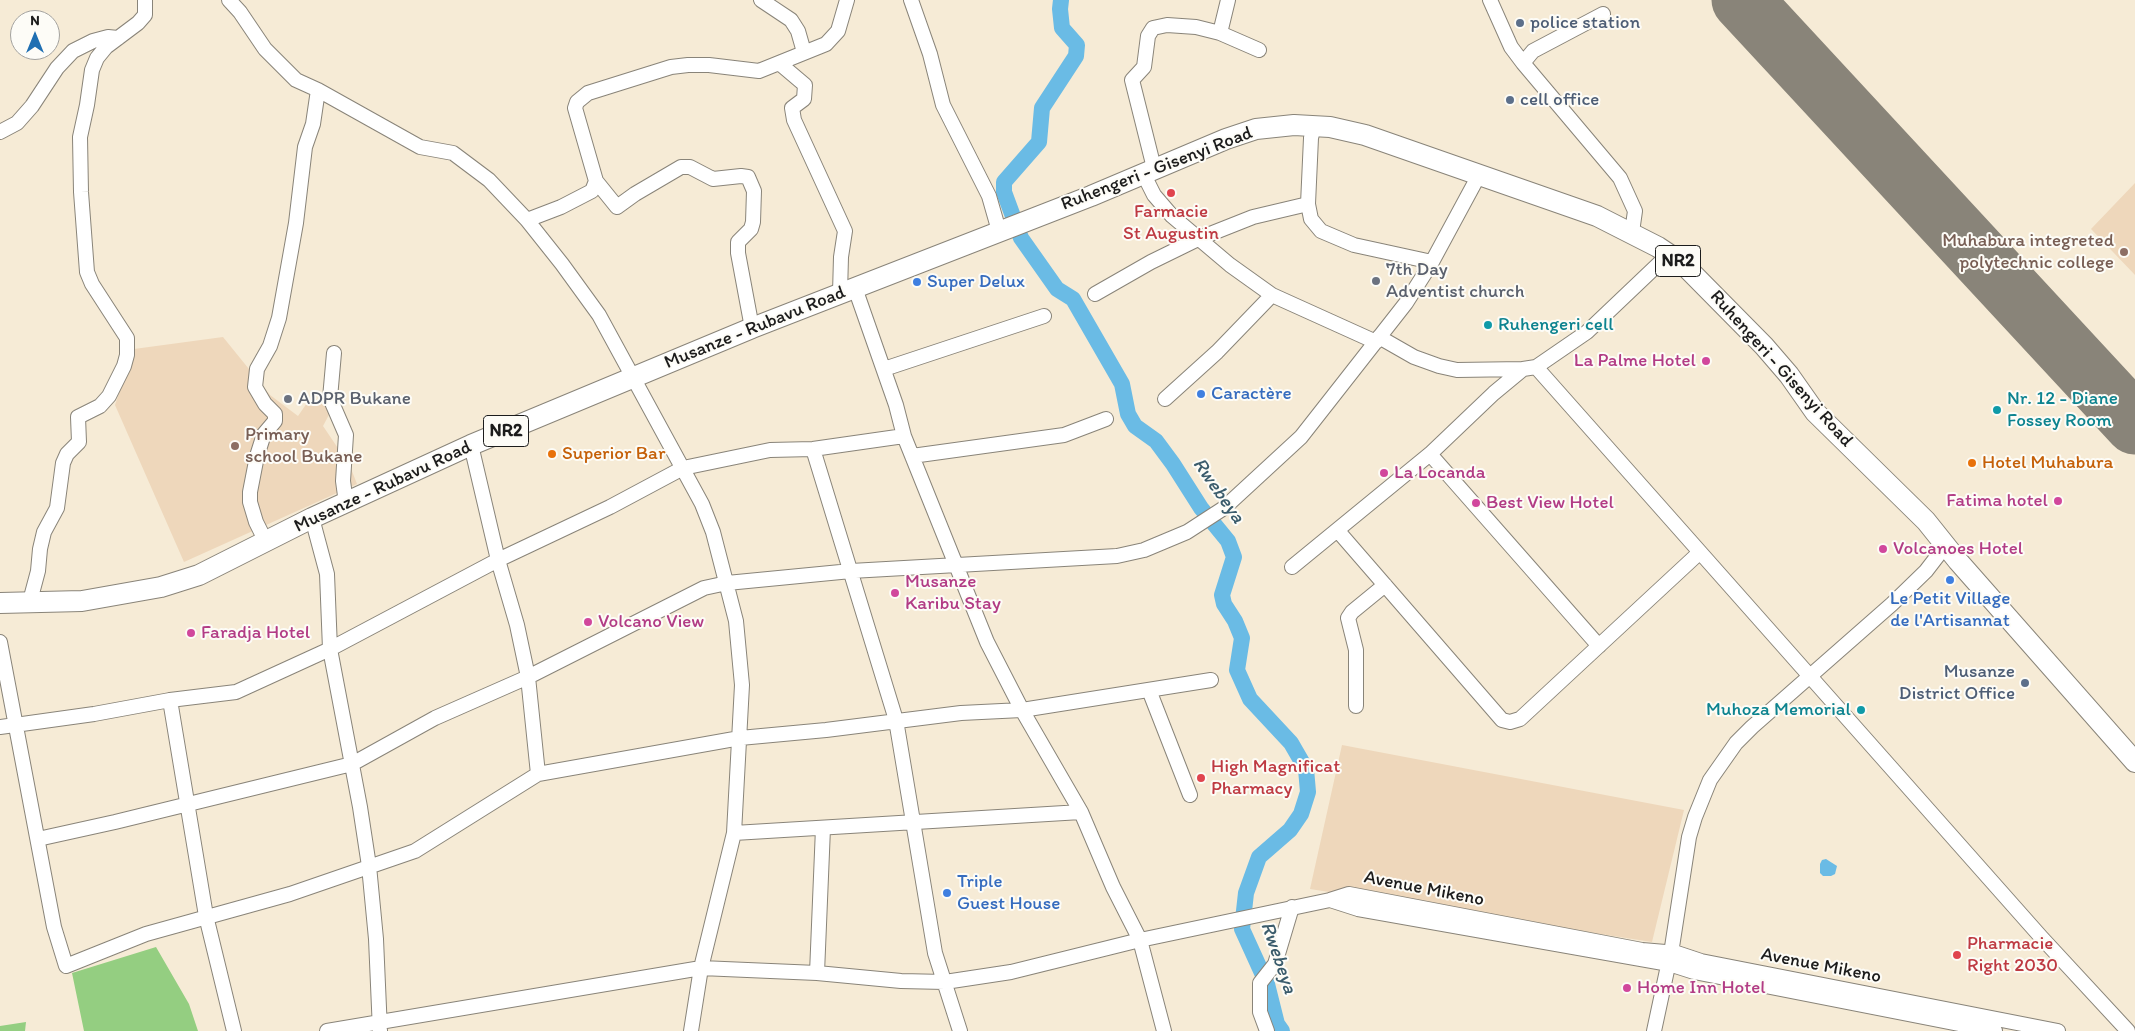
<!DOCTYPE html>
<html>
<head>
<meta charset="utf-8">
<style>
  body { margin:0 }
  #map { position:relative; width:2135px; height:1031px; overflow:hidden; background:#f6ebd6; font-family:Itim,sans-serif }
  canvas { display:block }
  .north { position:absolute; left:10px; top:10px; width:50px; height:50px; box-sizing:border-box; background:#fdfcf7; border:1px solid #a3a29f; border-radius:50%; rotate:0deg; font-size:14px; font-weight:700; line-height:20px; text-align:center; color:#1c1c1c }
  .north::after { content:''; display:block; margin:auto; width:18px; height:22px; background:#1f6fb2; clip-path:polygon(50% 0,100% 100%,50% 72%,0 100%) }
</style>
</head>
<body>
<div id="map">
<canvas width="2135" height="1031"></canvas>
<div class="north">N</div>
</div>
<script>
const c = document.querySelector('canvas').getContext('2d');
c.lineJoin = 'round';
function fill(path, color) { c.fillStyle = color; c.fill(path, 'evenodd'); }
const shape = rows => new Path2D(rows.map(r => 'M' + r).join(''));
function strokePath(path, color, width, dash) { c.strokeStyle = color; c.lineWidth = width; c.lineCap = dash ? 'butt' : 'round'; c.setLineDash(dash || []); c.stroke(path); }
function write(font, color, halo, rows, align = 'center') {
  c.font = font + ' Itim,sans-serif'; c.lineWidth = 4; c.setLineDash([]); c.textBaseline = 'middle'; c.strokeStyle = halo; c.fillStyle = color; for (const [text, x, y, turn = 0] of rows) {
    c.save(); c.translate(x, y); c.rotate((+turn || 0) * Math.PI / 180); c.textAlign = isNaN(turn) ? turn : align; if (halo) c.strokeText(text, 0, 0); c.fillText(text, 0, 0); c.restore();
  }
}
fill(shape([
  [2135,183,2135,275,2091,229],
  [223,337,270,395,298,416,307,403,315,398,331,411,323,426,350,466,357,484,184,562,115,405,134,349],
  [1342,745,1684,810,1652,942,1310,889]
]), '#eed7bb');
fill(shape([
  [156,947,189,1004,198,1031,84,1031,72,973],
  [26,1022,25,1031,0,1031,0,1026]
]), '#94ce81');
fill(shape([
  [1826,859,1837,866,1835,874,1831,876,1823,876,1820,873,1820,864,1822,860]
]), '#6abbe5');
strokePath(shape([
  [1061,0,1060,9,1062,28,1077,45,1076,56,1042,108,1039,142,1004,182,1004,192,1021,238,1057,289,1073,299,1122,384,1128,414,1135,426,1156,441,1173,464,1201,508,1228,541,1234,557,1222,595,1224,604,1235,621,1242,638,1237,670,1250,699,1291,743,1306,769,1308,792,1301,814,1290,830,1259,857,1246,893,1242,929,1267,984,1277,1024,1282,1031]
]), '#6abbe5', 16);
strokePath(shape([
  [1742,0,2135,424]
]), '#898479', 61);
const minor = shape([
  [229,0,240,12,265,49,296,80,318,90,420,147,453,153,489,180,527,220,562,264,599,315,702,504,713,532,736,621,742,685,734,833,701,968,691,1031],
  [761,0,791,20,798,31,804,52],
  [911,0,930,54,943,105,989,196,999,231],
  [1490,0,1511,47,1523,63,1533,51,1603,14],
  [1220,33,1228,0],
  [779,63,805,85,804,99,792,108,794,120,845,231,841,257,840,293],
  [1523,63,1620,178,1635,211,1632,232],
  [1314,126,1311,138,1308,204,1311,219,1321,231,1354,245,1432,262],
  [0,132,17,123,32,106,57,68,73,51,93,41,108,37,118,38],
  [1154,168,1132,80,1144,67,1148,36,1153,28,1167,25,1196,27,1220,33,1259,50],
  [1143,173,1154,195,1172,216,1230,265,1272,295,1376,342],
  [596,181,617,207,635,194,681,167,690,167,713,179,741,176,748,177,754,191,753,222,751,229,738,242,738,253,752,328],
  [527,220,561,207,592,191,596,181,575,108,577,102,588,93,671,67,688,65,709,65,759,71,826,44,838,31,847,0],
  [855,288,896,405,904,436,987,642,1022,710,1081,812,1113,887,1140,940,1164,1031],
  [1095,294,1151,262,1200,238,1253,217,1308,204],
  [1379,337,1414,357,1439,366,1457,370,1523,369],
  [334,353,330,398,346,435,343,481,346,503],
  [1536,367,2041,937,2128,1031],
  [884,369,1044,316],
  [1165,399,1217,352,1272,295],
  [471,445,498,560,517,625,528,677,538,774],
  [813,449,896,720,935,953,960,1031],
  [1430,454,1599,646],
  [912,456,1064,435,1106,419],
  [312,518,327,574,330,649,360,807,369,866,376,939,380,1031],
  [1338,531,1502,720,1510,722,1520,719,1699,553],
  [266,542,256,522,250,502,250,492,257,456,264,434,275,421,275,414,265,404,255,387,257,369,270,346,279,318,296,223,305,147,313,124,318,90],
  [1292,567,1430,454,1494,393,1523,369,1536,367,1587,332,1669,254],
  [30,601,38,571,40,549,44,532,57,508,63,463,67,454,79,442,78,417,100,406,109,396,124,366,127,355,127,338,92,284,87,272,81,192,80,137,87,105,92,70,97,58,106,47,138,23,145,15,145,0],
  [0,642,54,927,66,966,146,934,290,894,415,851,538,774,740,738,826,730,961,713,1022,710,1211,680],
  [1149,690,1190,795],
  [170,700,206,916,234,1031],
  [1356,706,1356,650,1348,618,1352,612,1385,585],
  [0,727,94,714,170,700,236,692,330,649,498,560,610,507,683,468,770,450,813,449,904,436],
  [734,833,1081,812],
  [38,839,115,822,352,764,435,718,528,677,704,588,727,583,851,571,1117,556,1144,550,1187,532,1224,508,1301,437,1406,303,1432,262,1479,175],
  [1330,900,1358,909,1669,964,1694,972,1995,1031],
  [817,973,823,828],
  [327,1031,701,968,817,973,901,981,945,982,1011,972,1140,940,1330,900,1349,894,1642,950,1677,953,1701,961,2058,1031],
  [1267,1031,1260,1012,1260,983,1275,964,1292,907],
  [1654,1031,1672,947,1689,837,1695,817,1710,780,1736,743,1752,727,1892,604,1926,571,1946,545]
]);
const highway = shape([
  [0,603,82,601,161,587,199,575,312,518,471,445,752,328,1091,196,1226,139,1256,129,1294,125,1330,127,1365,135,1597,216,1658,247,1682,263,1764,346,1789,375,1815,412,1926,521,1958,561,2135,762]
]);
strokePath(minor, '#898479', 16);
strokePath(highway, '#898479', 22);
strokePath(minor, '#fff', 14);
strokePath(highway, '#fff', 20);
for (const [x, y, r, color] of [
  [1520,23,5,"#5c6f8a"],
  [1510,100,5,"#5c6f8a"],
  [1171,193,5,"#e0444e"],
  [2124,252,5,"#8d6e63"],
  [1376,281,5,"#6b7280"],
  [917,282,5,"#3f7fe0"],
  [1488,325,5,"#0f9aa8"],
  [1706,361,5,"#d1479c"],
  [1201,394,5,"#3f7fe0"],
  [288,399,5,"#6b7280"],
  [1997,410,5,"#0f9aa8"],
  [235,446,5,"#8d6e63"],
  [552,454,5,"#e8710a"],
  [1972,463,5,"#e8710a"],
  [1384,473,5,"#d1479c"],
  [2058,501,5,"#d1479c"],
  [1476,503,5,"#d1479c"],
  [1883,549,5,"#d1479c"],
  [1950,580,5,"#3f7fe0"],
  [895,593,5,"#d1479c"],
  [588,622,5,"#d1479c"],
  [191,633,5,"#d1479c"],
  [2025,683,5,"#5c6f8a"],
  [1861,710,5,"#0f9aa8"],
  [1201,778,5,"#e0444e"],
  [947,893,5,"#3f7fe0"],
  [1957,955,5,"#e0444e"],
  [1627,988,5,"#d1479c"]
]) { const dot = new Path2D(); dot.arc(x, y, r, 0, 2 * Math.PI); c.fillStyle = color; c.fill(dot); strokePath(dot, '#fdfcf7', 2); }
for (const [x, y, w] of [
  [1678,261,45],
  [506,431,45]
]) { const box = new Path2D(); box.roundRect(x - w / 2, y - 15.5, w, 31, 4); c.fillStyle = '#fdfcf7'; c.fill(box); strokePath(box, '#1c1c1c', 1); }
write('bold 18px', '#1c1c1c', null, [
  ["NR2",1678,261],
  ["NR2",506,431]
]);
write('19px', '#4e5e75', '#fdfcf7', [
  ["police station",1530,23],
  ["cell office",1520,100],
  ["Musanze",2015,672,"right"],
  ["District Office",2015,694,"right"]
], 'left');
write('19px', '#1c1c1c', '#fdfcf7', [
  ["Ruhengeri - Gisenyi Road",1157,169,-21],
  ["Musanze - Rubavu Road",755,328,-22],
  ["Ruhengeri - Gisenyi Road",1781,369,48],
  ["Musanze - Rubavu Road",383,487,-25],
  ["Avenue Mikeno",1424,889,11],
  ["Avenue Mikeno",1821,966,11]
]);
write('19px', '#be3a42', '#fdfcf7', [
  ["Farmacie",1171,212,"center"],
  ["St Augustin",1171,234,"center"],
  ["High Magnificat",1211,767],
  ["Pharmacy",1211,789],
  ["Pharmacie",1967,944],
  ["Right 2030",1967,966]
], 'left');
write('19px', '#785e54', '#fdfcf7', [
  ["Muhabura integreted",2114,241],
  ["polytechnic college",2114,263],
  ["Primary",245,435,"left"],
  ["school Bukane",245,457,"left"]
], 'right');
write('19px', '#5b616d', '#fdfcf7', [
  ["7th Day",1386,270],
  ["Adventist church",1386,292],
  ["ADPR Bukane",298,399]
], 'left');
write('19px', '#366cbe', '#fdfcf7', [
  ["Super Delux",927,282],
  ["Caractère",1211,394],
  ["Le Petit Village",1950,599,"center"],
  ["de l'Artisannat",1950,621,"center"],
  ["Triple",957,882],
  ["Guest House",957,904]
], 'left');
write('19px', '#0d838f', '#fdfcf7', [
  ["Ruhengeri cell",1498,325],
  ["Nr. 12 - Diane",2007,399],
  ["Fossey Room",2007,421],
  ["Muhoza Memorial",1851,710,"right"]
], 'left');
write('19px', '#b23c85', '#fdfcf7', [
  ["La Palme Hotel",1696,361,"right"],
  ["La Locanda",1394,473],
  ["Fatima hotel",2048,501,"right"],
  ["Best View Hotel",1486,503],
  ["Volcanoes Hotel",1893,549],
  ["Musanze",905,582],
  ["Karibu Stay",905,604],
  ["Volcano View",598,622],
  ["Faradja Hotel",201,633],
  ["Home Inn Hotel",1637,988]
], 'left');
write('19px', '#c56008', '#fdfcf7', [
  ["Superior Bar",562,454],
  ["Hotel Muhabura",1982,463]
], 'left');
write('italic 20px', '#3b5c6c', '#fdfcf7', [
  ["Rwebeya",1218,491,55],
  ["Rwebeya",1278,958,71]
]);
</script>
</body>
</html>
